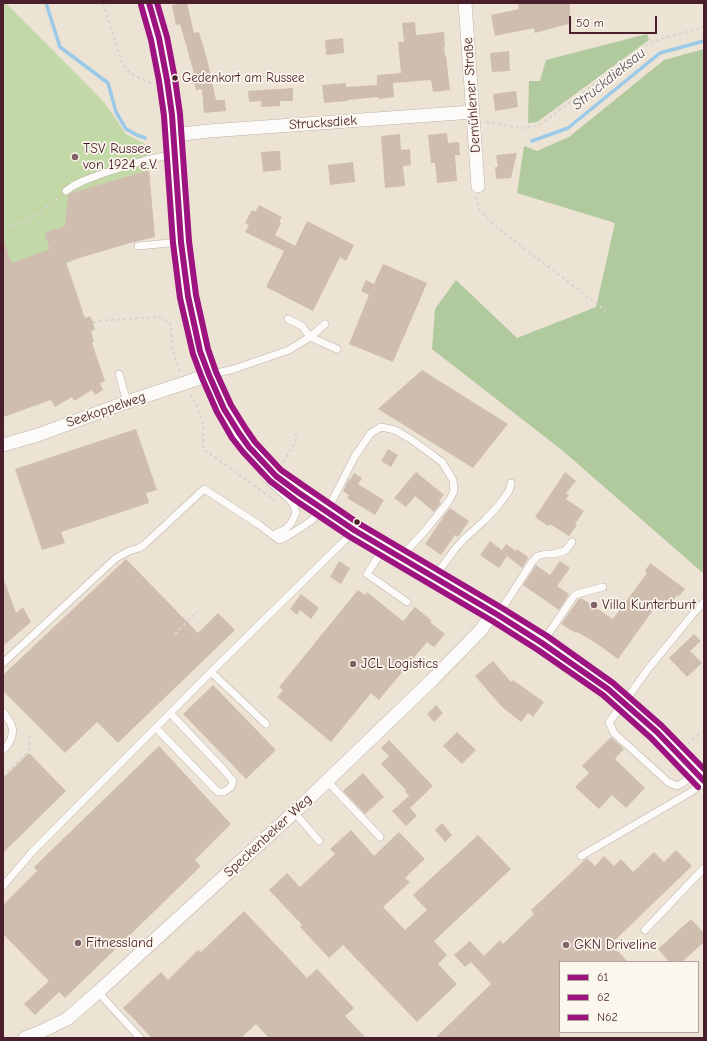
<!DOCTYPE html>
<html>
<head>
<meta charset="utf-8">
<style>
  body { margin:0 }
  #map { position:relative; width:707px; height:1041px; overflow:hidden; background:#ece3d5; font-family:"Comic Neue",sans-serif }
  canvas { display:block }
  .frame { position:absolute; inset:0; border:4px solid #4a1f2b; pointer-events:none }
  .legend { position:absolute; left:559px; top:961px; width:140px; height:72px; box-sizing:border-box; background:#fbf7ec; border:1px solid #b4a19f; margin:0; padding:5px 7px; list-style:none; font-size:12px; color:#4a1f2b }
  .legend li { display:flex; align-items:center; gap:8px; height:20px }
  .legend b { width:20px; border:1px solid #b4a19f }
  .scale { position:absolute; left:569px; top:16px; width:88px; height:18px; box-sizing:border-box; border:2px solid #4a1f2b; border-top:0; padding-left:5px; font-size:12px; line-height:14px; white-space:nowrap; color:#4a1f2b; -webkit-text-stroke:3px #fbf7ec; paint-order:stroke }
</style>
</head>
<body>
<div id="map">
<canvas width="707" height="1041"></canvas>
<div class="frame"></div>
<ul class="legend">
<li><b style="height:5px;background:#9d1380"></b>61</li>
<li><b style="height:5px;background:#9d1380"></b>62</li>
<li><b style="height:5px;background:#9d1380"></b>N62</li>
</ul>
<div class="scale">50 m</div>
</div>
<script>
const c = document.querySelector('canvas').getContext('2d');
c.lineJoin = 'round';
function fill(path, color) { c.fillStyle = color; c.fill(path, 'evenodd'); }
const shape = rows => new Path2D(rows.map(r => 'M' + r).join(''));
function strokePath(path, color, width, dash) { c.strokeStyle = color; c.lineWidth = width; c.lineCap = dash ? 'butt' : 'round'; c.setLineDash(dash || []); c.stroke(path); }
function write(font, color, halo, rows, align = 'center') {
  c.font = font + ' "Comic Neue",sans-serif'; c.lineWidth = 3.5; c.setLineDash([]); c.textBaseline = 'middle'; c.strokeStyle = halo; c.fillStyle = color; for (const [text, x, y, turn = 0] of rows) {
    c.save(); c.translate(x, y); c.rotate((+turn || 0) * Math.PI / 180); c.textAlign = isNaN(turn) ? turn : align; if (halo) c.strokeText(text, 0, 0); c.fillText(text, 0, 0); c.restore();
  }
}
fill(shape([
  [3,3,6,3,104,102,126,134,145,144,149,170,69,194,65,228,75,260,67,263,3,285]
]), '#c2d9a7');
fill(shape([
  [647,34,649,40,537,122,528,123,529,81,540,81,546,60],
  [704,49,704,574,563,451,432,349,435,309,456,280,517,338,596,307,615,223,517,193,524,146,537,151,569,137,664,60]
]), '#b0c99d');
strokePath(shape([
  [46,3,60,47,108,83,116,112,126,129,137,135,145,138],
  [532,141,568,128,660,53,704,41]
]), '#9acae8', 3.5);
fill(shape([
  [182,3,187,3,194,33,199,32,207,59,216,100,225,100,226,111,204,113,202,89,196,90,194,83,192,84,190,74,194,73,180,24,176,25,172,5],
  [518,3,570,3,570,15,572,23,535,33,534,28,495,36,491,15,519,9],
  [415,22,416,35,444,32,445,46,444,46,445,56,446,56,450,90,433,92,431,80,393,83,394,97,379,99,378,97,347,100,347,101,324,103,322,85,346,83,346,87,377,85,377,75,401,73,398,42,404,42,402,23],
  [343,38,344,53,326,55,325,40],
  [509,51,510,71,492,72,490,53],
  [293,88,293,101,280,101,280,106,261,107,261,101,249,102,248,91],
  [516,91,518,107,495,111,493,94],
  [447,133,448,143,459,142,460,155,455,155,457,181,437,183,435,163,431,163,428,135],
  [400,134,401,150,410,149,411,165,403,166,405,186,385,188,381,136],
  [275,151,280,151,281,170,263,172,261,152],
  [517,153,511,178,496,179,495,167,498,167,496,155],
  [353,162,355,182,330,185,328,165],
  [149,170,155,237,130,243,66,262,85,318,90,316,93,322,95,330,91,331,94,342,92,343,105,381,100,383,103,390,95,395,92,390,74,401,72,397,55,407,51,400,3,417,3,242,4,242,12,263,50,249,44,233,65,226,68,195,71,193],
  [259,205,282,217,279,222,281,223,275,235,295,246,307,221,354,245,346,261,340,257,313,311,266,287,284,251,245,232,249,225,245,223,252,210,255,212],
  [383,264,427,283,393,362,349,344,369,295,361,291,366,280,374,284],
  [422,370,508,424,473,468,378,409],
  [136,429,157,490,146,493,149,503,61,532,65,543,42,550,15,469],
  [388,449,398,455,391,467,381,461],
  [416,472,444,495,439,501,441,503,434,512,415,496,406,507,394,498],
  [565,472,576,481,566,493,569,495,566,499,584,511,575,524,577,525,569,536,550,524,548,526,535,517],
  [354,473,362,478,358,484,384,500,375,515,347,498,349,495,343,491,349,479,350,480],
  [450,508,469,521,458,537,455,535,441,555,425,544,442,519,442,518],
  [490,541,502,550,506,544,516,551,517,549,528,557,527,558,528,559,522,568,507,556,499,568,480,555],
  [126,559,198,633,218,613,235,630,118,743,97,722,65,753,3,691,3,675],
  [339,561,350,568,341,584,330,577],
  [560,561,570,568,557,586,569,594,559,610,523,585,536,565,550,575],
  [650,563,685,589,679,596,677,595,665,612,656,606,618,659,596,643,577,632,576,633,561,624,578,600,581,598,613,619,647,573,645,571],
  [3,580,4,580,16,613,23,607,31,622,3,646],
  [358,590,365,595,367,592,403,621,415,607,432,621,430,622,445,634,434,647,427,642,379,700,371,693,331,742,277,697,283,690,279,687],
  [301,594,319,608,311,619,300,610,297,615,290,609],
  [694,634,701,641,690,651,702,663,687,677,669,658],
  [493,661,511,682,513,680,544,702,533,717,528,713,521,722,502,707,475,676],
  [213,685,276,750,246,779,183,714],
  [436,705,443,713,434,722,427,714],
  [457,732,476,750,462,764,443,746],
  [611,737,624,749,615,759,645,788,626,808,612,795,599,809,575,787,589,773,582,766],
  [389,740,433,786,410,808,417,816,406,826,392,811,409,796,405,791,406,790,381,764,389,756,381,748],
  [159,746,231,824,195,860,201,866,65,998,59,992,35,1015,24,1004,49,981,3,934,3,905,37,871,34,867],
  [29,753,66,791,3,853,3,778],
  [363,773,384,797,365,814,343,791],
  [442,823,452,835,445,842,435,830],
  [351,830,374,856,399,832,425,859,405,878,410,882,383,907,405,930,427,910,413,895,478,835,511,869,434,941,447,955,438,964,457,984,417,1022,343,945,329,958,300,927,302,925,269,890,287,873,300,887,335,854,330,849],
  [676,850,692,866,611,944,628,962,560,962,560,1038,435,1038,491,984,471,962,465,967,454,955,470,941,484,956,500,940,503,944,534,914,531,910,587,858,595,866,604,856,614,866,621,859,633,872,654,852,664,862],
  [244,911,307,978,317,969,354,1008,345,1016,366,1038,269,1038,256,1024,241,1038,152,1038,123,1008,161,972,168,980,198,950,201,952],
  [691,919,704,933,704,942,682,962,669,962,658,949]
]), '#cfbdaf');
const service = shape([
  [66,191,73,186,83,181,104,173,146,160,174,154],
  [138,246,181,242],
  [288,319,302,326,310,337,337,349],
  [119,374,127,402],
  [209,375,234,369,289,350,310,337,325,324],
  [261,470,267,479,290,500,294,505,296,513,291,523,286,529,273,535],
  [327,511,355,456,371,433,381,427,395,430,412,440,442,462,453,480,454,491,449,501,424,532,407,550,401,558],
  [384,548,367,574,407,602],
  [434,578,455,549,464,539,485,520,498,506,509,491,511,483],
  [498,615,532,562,538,556,545,554,554,554,565,551,572,542],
  [542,643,574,596,577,594,603,587],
  [3,663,116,558,129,551,139,548,145,544,204,489,258,524,279,540,286,537,302,527,312,520,322,509],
  [211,672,266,724],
  [3,712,10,722,13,730,11,739,7,746,3,750],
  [156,728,218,792,224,792,231,787,233,781,223,769,170,713],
  [696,772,684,782,677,786,668,782,614,733,609,722,624,703,648,669,693,614,704,602],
  [326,780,380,837],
  [294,812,319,841],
  [581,856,691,792,704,782],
  [3,886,32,852,215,668,345,540,354,530],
  [645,930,704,868],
  [98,992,140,1038]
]);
const minor = shape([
  [465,3,478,186],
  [173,135,209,131,473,112],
  [3,445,38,435,127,402,209,375],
  [25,1038,40,1032,67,1019,98,992,302,805,430,682,480,631,493,613]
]);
const tertiary = shape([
  [149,3,159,38,167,80,172,115,181,242,188,296,200,351,209,375,224,409,239,433,249,447,276,476,299,493,354,530,498,615,542,643,593,678,608,689,657,732,704,781]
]);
strokePath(service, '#bcb2aa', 8);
strokePath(minor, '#bcb2aa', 14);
strokePath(tertiary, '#bcb2aa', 18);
strokePath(shape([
  [103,3,122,63,131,74,153,84],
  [486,122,522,128,536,126,546,120,651,42,704,27],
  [476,197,479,210,494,225,606,311],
  [3,229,27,220,38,214,59,197],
  [93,322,110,320,159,317,171,324,172,346,176,362,180,372],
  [191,394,191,397,197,405,203,423,203,449,277,502],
  [283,462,297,439,295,433],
  [175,634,197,612],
  [688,744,704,730],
  [3,776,27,753,29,749,30,733]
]), '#d8d3d0', 2, [3, 3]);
strokePath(service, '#fcfbf9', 7);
strokePath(minor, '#fcfbf9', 13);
strokePath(tertiary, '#fcfbf9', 17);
strokePath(shape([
  [149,3,159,38,167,80,172,115,181,242,188,296,200,351,209,375,224,409,239,433,249,447,276,476,299,493,354,530,498,615,542,643,608,689,657,732,704,781]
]), '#9d1380', 6);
strokePath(shape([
  [141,5,151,40,159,81,164,116,173,243,180,298,193,354,202,378,217,412,232,438,243,452,270,481,295,500,350,537,494,622,538,650,603,695,651,738,698,787]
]), '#9d1380', 6);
strokePath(shape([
  [157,3,167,37,175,79,180,114,189,241,196,295,208,349,216,372,231,405,246,429,255,442,281,470,304,486,358,523,502,608,547,636,613,683,662,726,704,769]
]), '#9d1380', 6);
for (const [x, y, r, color] of [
  [175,78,3.5,"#4a1f2b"],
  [75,157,4,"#836466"],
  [357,522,3.5,"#4a1f2b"],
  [594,605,4,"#836466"],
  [353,664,4,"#836466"],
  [78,943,4,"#836466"],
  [566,945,4,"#836466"]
]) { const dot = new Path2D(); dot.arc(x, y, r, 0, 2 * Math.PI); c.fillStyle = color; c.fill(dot); strokePath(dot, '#fbf7ec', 1.5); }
write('13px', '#4a1f2b', '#fbf7ec', [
  ["Gedenkort am Russee",182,78]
], 'left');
write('14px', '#4a1f2b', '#fbf7ec', [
  ["Demühlener Straße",472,95,-94],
  ["Strucksdiek",323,123,-4],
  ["Seekoppelweg",106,410,-19],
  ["Speckenbeker Weg",268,836,-43]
]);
write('14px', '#4a1f2b', '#fbf7ec', [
  ["TSV Russee",83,149],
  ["von 1924 e.V.",83,165],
  ["Villa Kunterbunt",602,605],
  ["JCL Logistics",361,664],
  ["Fitnessland",86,943],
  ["GKN Driveline",574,945]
], 'left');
write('italic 15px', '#584f66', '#fbf7ec', [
  ["Struckdieksau",609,79,-39]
]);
</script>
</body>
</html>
